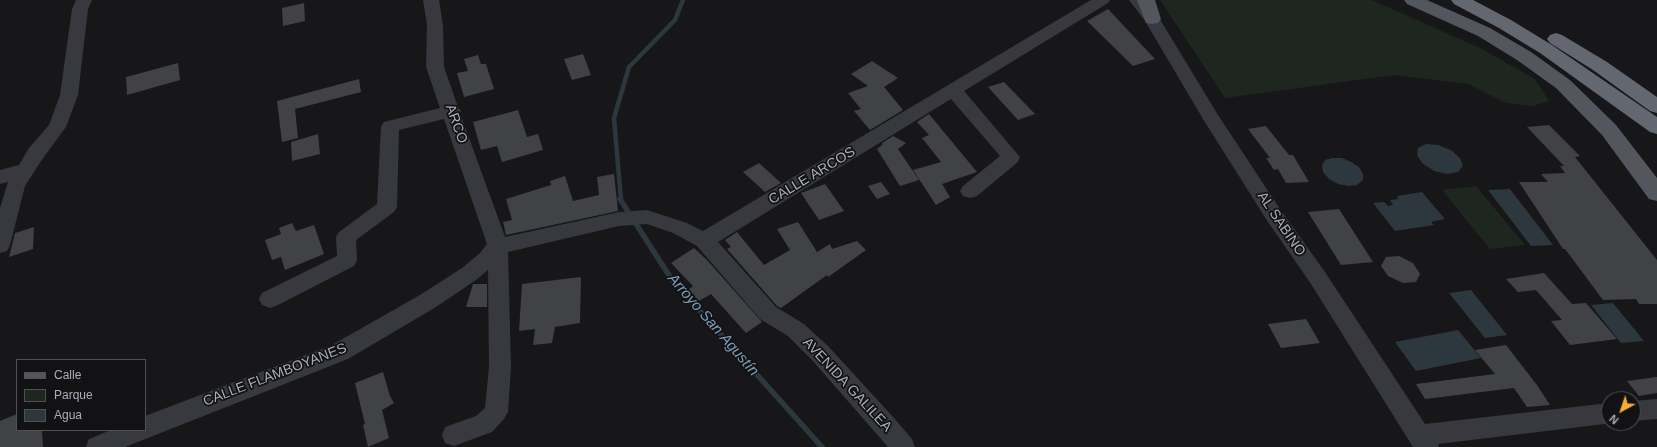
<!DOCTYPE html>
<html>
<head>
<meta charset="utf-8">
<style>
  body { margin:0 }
  #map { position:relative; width:1657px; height:447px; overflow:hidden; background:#171719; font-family:Helvetica,sans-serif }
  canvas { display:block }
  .legend { position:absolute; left:16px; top:359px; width:130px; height:72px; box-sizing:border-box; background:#121214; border:1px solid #4e5056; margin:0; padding:5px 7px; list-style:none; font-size:12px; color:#a8aeba }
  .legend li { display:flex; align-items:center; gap:8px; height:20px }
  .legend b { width:20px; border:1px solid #4e5056 }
  .north { position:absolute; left:1601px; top:391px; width:40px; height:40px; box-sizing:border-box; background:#121214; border:1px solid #4e5056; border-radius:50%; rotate:220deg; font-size:11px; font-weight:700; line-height:16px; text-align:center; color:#a8aeba }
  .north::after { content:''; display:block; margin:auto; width:14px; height:18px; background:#fbad2c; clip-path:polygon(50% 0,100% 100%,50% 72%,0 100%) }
</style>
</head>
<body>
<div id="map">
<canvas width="1657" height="447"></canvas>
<ul class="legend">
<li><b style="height:5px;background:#53565d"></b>Calle</li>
<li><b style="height:11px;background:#1e271f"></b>Parque</li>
<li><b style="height:11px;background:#2c373e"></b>Agua</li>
</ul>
<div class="north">N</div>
</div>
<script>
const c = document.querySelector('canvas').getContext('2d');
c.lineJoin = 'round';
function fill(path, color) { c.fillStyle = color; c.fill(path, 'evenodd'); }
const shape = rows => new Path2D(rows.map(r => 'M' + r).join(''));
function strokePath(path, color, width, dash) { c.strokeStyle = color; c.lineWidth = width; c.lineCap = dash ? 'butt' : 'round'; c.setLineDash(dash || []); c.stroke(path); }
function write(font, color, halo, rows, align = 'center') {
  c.font = font + ' Helvetica,sans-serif'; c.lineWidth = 3.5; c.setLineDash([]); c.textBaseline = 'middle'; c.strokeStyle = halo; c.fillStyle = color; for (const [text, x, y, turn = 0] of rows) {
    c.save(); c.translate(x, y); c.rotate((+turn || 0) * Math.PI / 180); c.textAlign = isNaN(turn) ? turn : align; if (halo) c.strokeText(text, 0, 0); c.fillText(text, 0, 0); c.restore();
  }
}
fill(shape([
  [1160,0,1372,0,1480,48,1535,79,1549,101,1532,106,1506,103,1468,84,1394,75,1225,98],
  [1476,186,1525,245,1490,249,1442,190]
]), '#1e271f');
fill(shape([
  [1426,144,1438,145,1451,150,1460,158,1463,166,1458,172,1447,174,1434,171,1422,163,1417,155,1418,148],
  [1332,158,1342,158,1351,162,1359,167,1363,174,1363,180,1357,185,1349,186,1338,184,1329,179,1323,172,1322,165,1325,160],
  [1510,189,1553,245,1531,246,1488,190],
  [1422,192,1445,219,1431,222,1434,225,1395,231,1373,203,1384,202,1388,206,1393,205,1390,200,1398,199,1397,196],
  [1471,290,1507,335,1485,338,1449,293],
  [1613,303,1644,341,1621,343,1591,305],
  [1458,330,1481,358,1416,371,1395,342]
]), '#2c373e');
strokePath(shape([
  [621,200,614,118,629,67,675,20,683,0]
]), '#2c373e', 4.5);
strokePath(shape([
  [620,199,672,280,822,447]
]), '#2c373e', 5.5);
fill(shape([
  [304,3,305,21,283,26,282,8],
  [1108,9,1155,59,1133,66,1087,21],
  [583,54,591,75,572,80,564,59],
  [478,55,481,64,486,64,494,89,464,97,457,73,468,71,464,59],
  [872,61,898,78,884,87,903,110,870,130,854,111,861,109,848,93,868,86,851,74],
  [178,63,180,80,127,95,126,77],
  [359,79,361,92,295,109,298,138,282,142,277,101],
  [1004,82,1035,114,1018,120,988,87],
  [518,110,527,137,538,134,543,150,502,162,497,146,481,150,473,122],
  [929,114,977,172,942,184,950,197,936,205,913,170,941,162,922,138,929,135,917,122],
  [1549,125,1580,156,1575,157,1657,260,1657,304,1639,304,1636,299,1603,300,1565,249,1563,249,1519,182,1548,182,1541,174,1565,173,1560,166,1564,166,1527,127],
  [1266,126,1289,155,1293,155,1309,182,1286,183,1278,169,1274,170,1266,158,1270,158,1248,129],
  [318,134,320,154,292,161,291,142],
  [893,136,906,143,898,149,919,180,900,186,877,149,883,144,882,143],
  [759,163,781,183,765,192,743,172],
  [614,174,618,211,506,235,503,222,512,220,506,199,551,185,550,181,565,176,573,201,599,195,597,177],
  [881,182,890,194,877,199,868,186],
  [825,184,844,211,819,220,801,193],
  [1339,209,1373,262,1341,265,1308,212],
  [798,222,817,252,830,244,832,249,857,241,866,250,828,277,827,275,781,308,777,306,727,249,731,247,725,240,737,232,764,265,790,250,777,229],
  [292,223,296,231,314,225,324,254,285,270,281,257,272,260,265,240,281,234,279,228],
  [34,227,33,249,9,257,15,233],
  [694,248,707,260,762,322,746,333,711,294,699,301,688,290,693,286,671,263],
  [1399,256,1413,263,1420,274,1416,282,1403,283,1388,276,1381,266,1386,257],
  [1544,273,1572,304,1586,303,1617,339,1570,345,1551,321,1562,320,1536,290,1518,292,1506,279],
  [581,277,580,323,555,327,552,343,533,345,535,329,519,331,522,284],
  [473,284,487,284,487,307,466,307],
  [1306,319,1320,343,1281,348,1268,324],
  [1506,345,1537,385,1550,405,1527,407,1514,388,1425,399,1416,384,1495,374,1475,350],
  [383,372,390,396,394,403,382,410,389,438,368,447,363,425,365,424,355,383],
  [1657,377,1657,393,1639,396,1627,381],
  [17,414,17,430,42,430,43,447,0,447,0,421]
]), '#414246');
fill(shape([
  [76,0,92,0,88,9,78,95,66,127,43,158,25,186,10,245,7,251,0,253,0,208,8,182,0,184,0,170,19,165,29,148,49,125,60,95,72,9,76,0],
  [423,0,439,0,443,25,444,67,458,107,461,111,460,113,505,237,619,212,647,210,687,223,703,231,1091,0,1110,0,1108,3,964,91,1020,157,1018,162,977,196,970,198,963,196,960,191,963,186,1000,156,951,99,718,242,776,307,804,324,828,346,894,418,912,439,915,447,888,447,812,360,788,336,760,319,697,246,673,233,647,224,619,226,508,252,511,367,508,412,504,419,492,432,454,446,445,443,442,435,445,427,476,416,485,408,489,367,488,270,476,280,436,307,348,359,125,447,86,447,89,439,111,430,145,430,145,416,332,345,420,295,462,268,480,253,487,244,444,119,399,130,397,207,394,212,356,240,357,260,354,266,278,305,270,308,262,305,259,299,262,293,337,256,336,237,339,232,377,204,381,126,384,122,440,108,426,67,427,25,423,0],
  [1129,0,1145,0,1158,16,1218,115,1280,209,1325,272,1425,424,1609,403,1609,423,1613,423,1438,444,1439,447,1413,447,1311,284,1266,219,1203,119,1145,21,1129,0],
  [1657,399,1657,419,1633,421,1633,401,1657,399]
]), '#37393e');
fill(shape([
  [1137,0,1155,0,1161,19,1158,23,1152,24,1146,23,1137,0],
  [1404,0,1427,0,1490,28,1531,52,1570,80,1616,125,1657,178,1657,201,1649,199,1602,135,1556,88,1517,60,1478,36,1407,4,1404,0]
]), '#53565d');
fill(shape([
  [1451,0,1473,0,1511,20,1552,45,1657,117,1657,134,1650,132,1540,53,1499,28,1454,4,1451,0],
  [1556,33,1562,35,1607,62,1657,97,1657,113,1650,111,1593,70,1550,43,1547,39,1550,35,1556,33]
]), '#63676f');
write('14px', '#a8aeba', '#121214', [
  ["ARCO",456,124,70],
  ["CALLE ARCOS",812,176,-31],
  ["AL SABINO",1281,224,56],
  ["CALLE FLAMBOYANES",275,375,-21],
  ["AVENIDA GALILEA",847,385,47]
]);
write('italic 15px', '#7d9eb6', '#121214', [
  ["Arroyo San Agustín",713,325,49]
]);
</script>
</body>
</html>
